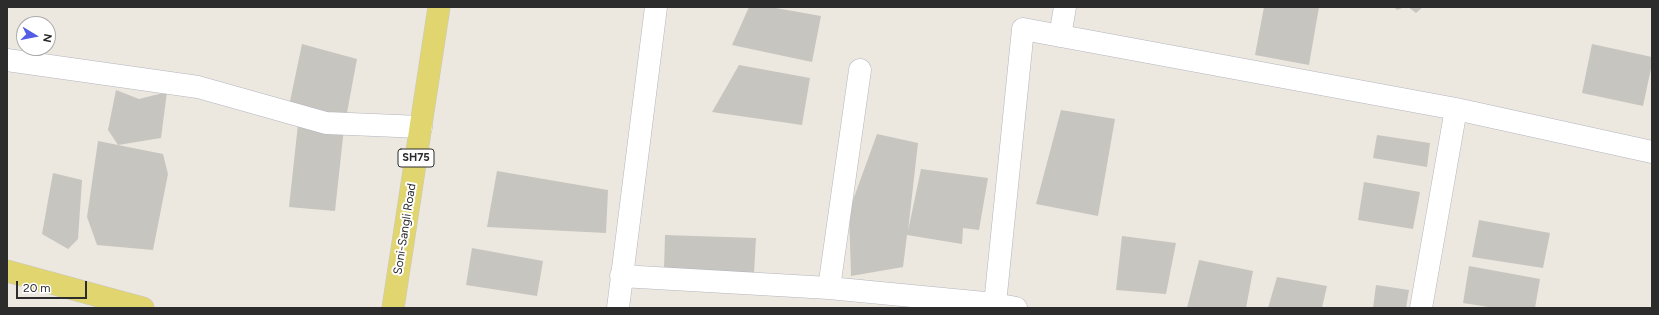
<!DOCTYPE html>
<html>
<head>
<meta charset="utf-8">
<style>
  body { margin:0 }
  #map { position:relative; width:1659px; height:315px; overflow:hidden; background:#ece8e0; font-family:Figtree,sans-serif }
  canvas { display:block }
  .frame { position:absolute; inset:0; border:8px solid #2c2c2c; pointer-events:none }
  .north { position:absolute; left:16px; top:16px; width:40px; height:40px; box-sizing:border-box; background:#fff; border:1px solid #ababab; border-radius:50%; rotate:100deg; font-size:11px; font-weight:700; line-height:16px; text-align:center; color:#2c2c2c }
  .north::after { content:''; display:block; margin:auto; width:14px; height:18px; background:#535ce5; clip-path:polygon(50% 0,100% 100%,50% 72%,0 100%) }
  .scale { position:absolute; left:16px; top:281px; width:71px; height:18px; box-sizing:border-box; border:2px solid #2c2c2c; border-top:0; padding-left:5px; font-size:12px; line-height:14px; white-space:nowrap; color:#2c2c2c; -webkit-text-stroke:3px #fff; paint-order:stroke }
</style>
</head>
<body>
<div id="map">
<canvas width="1659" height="315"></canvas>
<div class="frame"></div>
<div class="north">N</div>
<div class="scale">20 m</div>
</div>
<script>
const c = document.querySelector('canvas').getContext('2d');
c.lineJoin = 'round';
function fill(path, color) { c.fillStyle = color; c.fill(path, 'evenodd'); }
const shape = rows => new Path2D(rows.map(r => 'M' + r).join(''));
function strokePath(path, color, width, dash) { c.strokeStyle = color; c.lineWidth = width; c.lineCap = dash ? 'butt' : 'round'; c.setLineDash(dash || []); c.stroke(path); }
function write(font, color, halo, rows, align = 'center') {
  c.font = font + ' Figtree,sans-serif'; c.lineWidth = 4; c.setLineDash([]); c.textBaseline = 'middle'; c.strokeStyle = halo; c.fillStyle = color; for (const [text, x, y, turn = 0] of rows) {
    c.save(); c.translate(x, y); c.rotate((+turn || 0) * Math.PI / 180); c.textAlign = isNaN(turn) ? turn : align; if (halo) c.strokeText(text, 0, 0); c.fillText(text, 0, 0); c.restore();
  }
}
fill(shape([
  [749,7,770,7,821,16,812,62,732,45],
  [1264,7,1319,7,1309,65,1255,55],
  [1394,7,1405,7,1397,10],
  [1408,7,1423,7,1416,13],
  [302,44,357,59,346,118,289,106],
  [1592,44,1652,57,1652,64,1643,106,1582,93],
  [739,65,810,78,802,125,712,112],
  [116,90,139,99,167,92,161,138,118,145,108,130],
  [1061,110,1115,119,1098,216,1036,204],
  [298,124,344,128,335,211,289,207],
  [877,134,918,143,908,231,921,169,988,178,979,230,963,228,962,244,907,235,903,267,851,276,849,211],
  [1377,135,1430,143,1427,167,1373,158],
  [98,141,163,154,168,174,153,250,97,245,87,217],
  [497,171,608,190,606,233,487,227],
  [53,173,82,180,78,239,68,249,42,234],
  [1364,182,1420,192,1413,229,1358,220],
  [1479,220,1550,233,1543,268,1472,257],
  [665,235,756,238,754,273,664,269],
  [1122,236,1176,243,1166,294,1116,290],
  [472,248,543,261,537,296,466,285],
  [1199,260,1253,271,1246,308,1187,308],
  [1469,266,1540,279,1535,308,1495,308,1463,303],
  [1277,277,1327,286,1322,308,1268,308],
  [1376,285,1409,290,1406,308,1373,308]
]), '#c7c5bf');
const minor = shape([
  [1060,36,1065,7],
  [7,60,198,87,326,123,421,127],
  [860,70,829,288,995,304,1023,29,1456,109,1652,152],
  [621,276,829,288],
  [995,304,1016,308],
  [618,308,656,7],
  [1421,308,1456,109]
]);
const major = shape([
  [7,271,143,308],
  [393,308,439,7]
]);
strokePath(minor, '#b3b4be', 23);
strokePath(major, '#c8c8c8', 23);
strokePath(minor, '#fff', 22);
strokePath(major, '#e1d56f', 22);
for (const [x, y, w] of [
  [416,158,36]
]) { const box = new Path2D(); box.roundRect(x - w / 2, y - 9, w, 18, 3); c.fillStyle = '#fff'; c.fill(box); strokePath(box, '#2c2c2c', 1); }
write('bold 11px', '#2c2c2c', null, [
  ["SH75",416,158]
]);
write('12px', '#2c2c2c', '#fff', [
  ["Soni-Sangli Road",405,229,-81]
]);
</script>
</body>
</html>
